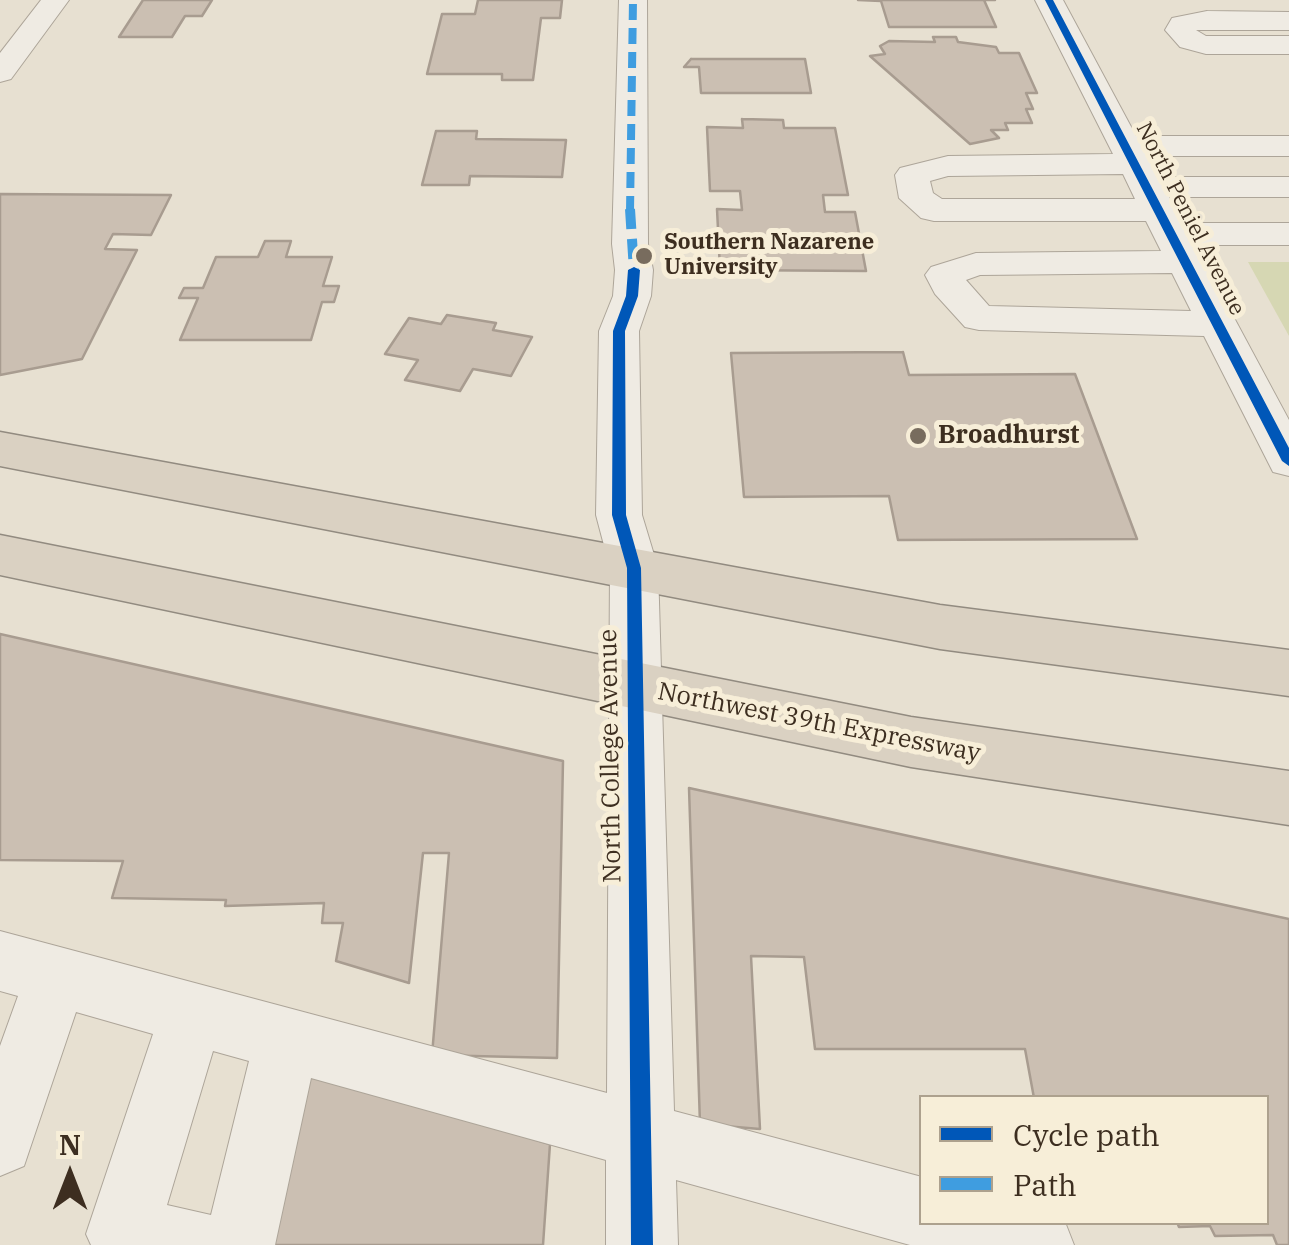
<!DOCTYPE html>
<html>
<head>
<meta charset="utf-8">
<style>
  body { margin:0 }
  #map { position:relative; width:1289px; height:1245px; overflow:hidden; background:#e7e0d1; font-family:"IBM Plex Serif",serif }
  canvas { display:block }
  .legend { position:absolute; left:919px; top:1095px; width:350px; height:130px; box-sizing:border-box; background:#f7eed8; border:2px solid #ada18e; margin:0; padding:12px 18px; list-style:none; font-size:30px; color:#3d2e20 }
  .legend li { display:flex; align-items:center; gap:20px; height:50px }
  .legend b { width:50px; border:2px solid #ada18e }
  .north { position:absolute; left:20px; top:1125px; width:100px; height:100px; -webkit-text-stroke:8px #f7eed8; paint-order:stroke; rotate:0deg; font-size:28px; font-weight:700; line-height:40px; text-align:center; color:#3d2e20 }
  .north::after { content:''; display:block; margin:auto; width:35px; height:45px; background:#3d2e20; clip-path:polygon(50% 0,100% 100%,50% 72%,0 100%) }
</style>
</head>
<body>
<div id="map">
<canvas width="1289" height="1245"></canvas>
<ul class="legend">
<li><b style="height:12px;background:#0057b8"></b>Cycle path</li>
<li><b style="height:12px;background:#3f9de0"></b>Path</li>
</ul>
<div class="north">N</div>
</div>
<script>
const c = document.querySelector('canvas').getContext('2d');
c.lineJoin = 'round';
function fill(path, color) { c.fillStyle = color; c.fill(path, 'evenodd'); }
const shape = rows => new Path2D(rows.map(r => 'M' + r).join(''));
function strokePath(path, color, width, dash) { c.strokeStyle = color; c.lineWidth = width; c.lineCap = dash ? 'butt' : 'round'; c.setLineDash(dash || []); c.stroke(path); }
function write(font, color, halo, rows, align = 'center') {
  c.font = font + ' "IBM Plex Serif",serif'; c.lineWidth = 10; c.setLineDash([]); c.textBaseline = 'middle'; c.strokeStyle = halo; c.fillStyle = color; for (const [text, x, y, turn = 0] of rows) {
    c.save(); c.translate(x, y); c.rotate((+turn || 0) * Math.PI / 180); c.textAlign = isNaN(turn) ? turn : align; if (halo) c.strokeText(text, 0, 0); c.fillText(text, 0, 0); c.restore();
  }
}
fill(shape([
  [1248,262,1289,262,1289,336]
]), '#d6d7b3');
const building = shape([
  [143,0,212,0,202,16,185,16,172,37,119,37,143,0],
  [478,0,562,0,560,18,541,18,533,80,502,80,502,74,427,74,442,14,475,14,478,0],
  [858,0,995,0,984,0,996,27,889,27,881,1,858,0],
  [933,37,956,37,958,42,996,47,999,53,1019,53,1037,93,1026,93,1033,109,1026,109,1032,123,1005,123,1008,130,991,130,999,138,970,144,870,56,885,54,880,46,889,41,935,42,933,37],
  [691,59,805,59,811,93,701,93,699,67,684,67,691,59],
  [742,119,783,120,784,128,835,128,848,195,823,195,825,212,855,212,866,271,720,270,717,209,742,210,740,191,710,191,707,127,743,128,742,119],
  [436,131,477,131,476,139,566,140,562,177,470,176,469,185,422,185,436,131],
  [0,194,171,195,151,235,113,234,105,249,137,250,82,359,0,375,0,194],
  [265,241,291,241,286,257,332,257,323,286,339,286,334,302,322,302,311,340,180,340,198,298,179,298,184,288,203,288,216,257,258,257,265,241],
  [447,315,496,323,493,330,532,337,511,376,473,369,460,391,405,380,418,360,385,354,409,318,441,324,447,315],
  [903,352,909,375,1075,374,1137,539,898,540,889,496,744,497,731,353,903,352],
  [0,634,563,761,557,1058,432,1055,449,853,423,853,409,983,336,961,343,923,322,923,324,903,225,906,226,900,112,898,123,861,0,860,0,634],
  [689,788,1289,919,1289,1245,1277,1245,1273,1235,1215,1236,1210,1226,1179,1227,1177,1222,1266,1222,1266,1098,1034,1098,1025,1049,815,1049,804,957,751,956,760,1129,700,1124,689,788],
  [302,1070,550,1144,543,1245,268,1245,302,1070]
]);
fill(building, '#cbbfb2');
strokePath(building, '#a89c90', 2.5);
const minor = shape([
  [41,0,69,0,11,79,0,82,0,53,41,0],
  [619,0,647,0,648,244,653,270,651,296,639,331,642,515,658,568,674,1111,922,1177,922,1222,1065,1222,1074,1245,910,1245,676,1180,678,1245,606,1245,606,1160,311,1078,275,1245,91,1245,86,1234,153,1034,76,1012,24,1166,0,1176,0,1046,18,996,0,991,0,931,607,1093,610,568,596,515,599,331,613,296,615,270,612,244,619,0],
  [213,1051,249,1061,211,1215,167,1205,213,1051],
  [1035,0,1063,0,1136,136,1289,136,1289,156,1147,156,1158,177,1289,177,1289,197,1169,197,1183,223,1289,223,1289,245,1195,245,1289,420,1289,476,1273,472,1204,336,979,330,965,327,935,294,925,275,931,267,976,253,1161,251,1146,221,934,221,921,218,899,198,895,175,900,168,948,156,1113,154,1035,0],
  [1123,174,1135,199,942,199,933,193,930,181,948,176,1123,174],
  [1172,273,1191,311,989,306,966,280,980,275,1172,273],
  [1207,11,1289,12,1289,30,1196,30,1206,36,1289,36,1289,54,1206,54,1180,47,1165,30,1172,18,1207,11]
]);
const highway = shape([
  [0,432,940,605,1289,650,1289,696,940,649,0,466,0,432],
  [0,535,911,717,1289,771,1289,825,911,767,0,575,0,535]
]);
strokePath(minor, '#ada599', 2);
strokePath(highway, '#928b80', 3);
fill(minor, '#efebe3');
fill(highway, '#dad1c2');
strokePath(shape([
  [630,212,633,0]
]), '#3f9de0', 8, [16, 8]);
strokePath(shape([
  [630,209,634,270]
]), '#3f9de0', 10, [20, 10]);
fill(shape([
  [1045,0,1053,0,1289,448,1289,466,1282,461,1045,0],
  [634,267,640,270,638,296,625,331,626,515,641,568,653,1245,631,1245,627,568,612,515,613,331,626,296,628,270,634,267]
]), '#0057b8');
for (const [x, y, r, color] of [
  [644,256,10,"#786c5e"],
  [918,436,10,"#786c5e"]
]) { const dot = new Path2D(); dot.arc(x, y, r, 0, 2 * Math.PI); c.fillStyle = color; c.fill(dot); strokePath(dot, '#f7eed8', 4); }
write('22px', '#3d2e20', '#f7eed8', [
  ["North Peniel Avenue",1190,219,63]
]);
write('bold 22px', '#3d2e20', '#f7eed8', [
  ["Southern Nazarene",664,243],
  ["University",664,268]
], 'left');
write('bold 25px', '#3d2e20', '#f7eed8', [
  ["Broadhurst",938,436]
], 'left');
write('25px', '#3d2e20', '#f7eed8', [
  ["Northwest 39th Expressway",819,723,11],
  ["North College Avenue",611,756,-91]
]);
</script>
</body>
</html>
